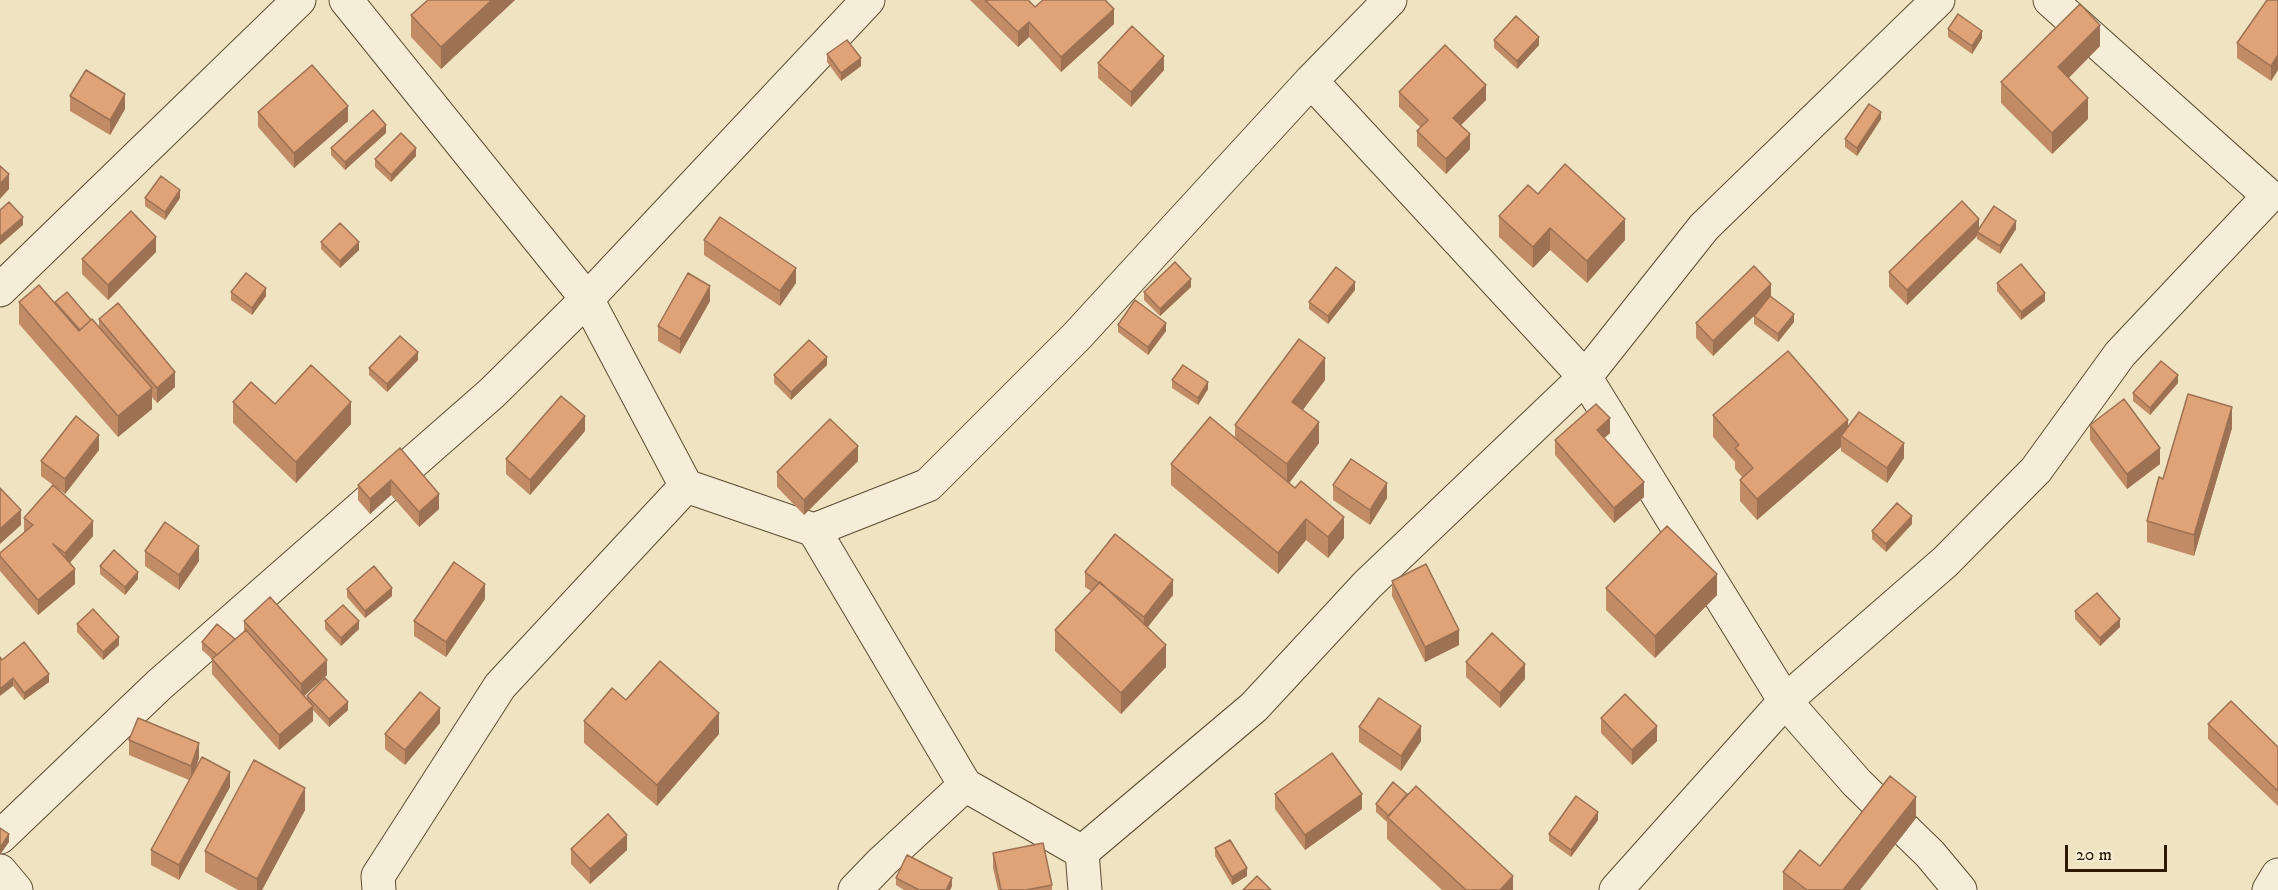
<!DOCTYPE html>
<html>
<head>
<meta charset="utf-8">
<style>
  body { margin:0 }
  #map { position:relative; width:2278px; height:890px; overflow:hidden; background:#efe3c1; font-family:"IM FELL DW Pica",serif }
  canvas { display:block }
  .scale { position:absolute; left:2065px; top:845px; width:102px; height:27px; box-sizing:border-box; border:3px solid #2c1a02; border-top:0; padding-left:8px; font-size:18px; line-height:21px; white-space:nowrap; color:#2c1a02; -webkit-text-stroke:4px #f5edd7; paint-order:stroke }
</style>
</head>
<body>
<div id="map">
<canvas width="2278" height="890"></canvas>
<div class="scale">20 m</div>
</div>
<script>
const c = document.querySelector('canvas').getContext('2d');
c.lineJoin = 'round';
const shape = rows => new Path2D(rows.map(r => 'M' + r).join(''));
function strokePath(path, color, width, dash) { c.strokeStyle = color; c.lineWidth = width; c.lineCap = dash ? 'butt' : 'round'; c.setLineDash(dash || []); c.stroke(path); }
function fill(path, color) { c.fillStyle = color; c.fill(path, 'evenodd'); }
const minor = shape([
  [346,0,587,299,686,486,814,530,928,485,1077,336,1311,81],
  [1390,0,1311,81,1585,377,1785,701,1857,783,1930,854,1960,890],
  [0,290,299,0],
  [814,530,965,785],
  [0,837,159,685,492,393,587,299,868,0],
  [0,871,16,890],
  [379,890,378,876,500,686,686,486],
  [855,890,882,862,965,785,1082,852],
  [1085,890,1082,852,1254,707,1367,585,1585,377,1704,227,1938,0],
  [1616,890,1785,701,1945,562,2036,470,2120,354,2269,196,2050,0],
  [2269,890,2278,875]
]);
strokePath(minor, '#5d4c32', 35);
strokePath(minor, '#f5edd7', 33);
fill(shape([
  [515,0,441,69,411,37,411,15],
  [970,0,1028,0,1035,7,1114,24,1061,72,1029,37,1018,47],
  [2278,0,2278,70,2271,81,2237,58,2237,43],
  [1948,29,1982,38,1972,54,1948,37],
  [1494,40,1539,45,1517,69,1494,48],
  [2100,46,2068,78,2088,119,2052,154,2001,103,2001,82],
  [827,54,861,66,841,81,827,62],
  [1098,63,1164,70,1131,107,1098,78],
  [1399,92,1486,100,1461,125,1470,149,1446,174,1417,146,1417,131,1421,128,1399,107],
  [70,96,125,109,110,135,70,111],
  [258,112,348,121,294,168,258,127],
  [1881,119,1857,156,1845,147,1845,139],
  [386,133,345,170,331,155,331,148],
  [416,156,391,182,375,167,375,159],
  [1538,194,1625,240,1587,283,1550,250,1533,268,1499,237,1499,216],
  [145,198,180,198,165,220,145,206],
  [1979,229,2016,229,2000,254,1977,239,1977,236,1907,305,1889,287,1889,272],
  [704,240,796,283,780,306,704,255],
  [321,242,359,250,340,268,321,249],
  [156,252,108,300,82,274,82,259],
  [1997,283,2045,301,2021,320,1997,291],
  [1191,287,1160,316,1144,300,1144,292],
  [1355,290,1328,324,1309,309,1309,302],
  [231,292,266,296,252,315,231,300],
  [1771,297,1794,322,1778,342,1754,324,1754,316,1756,314,1713,356,1696,338,1696,323],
  [710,301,680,354,658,341,658,326],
  [19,302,55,303,91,320,99,328,99,319,175,387,157,403,152,397,152,409,118,437,19,324],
  [1118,325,1166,331,1148,355,1118,332],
  [418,360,387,392,369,375,369,368],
  [827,365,791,400,774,383,774,375],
  [1172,380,1208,389,1198,405,1172,388],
  [1325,380,1303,410,1319,443,1289,483,1344,538,1328,558,1306,540,1278,574,1171,485,1171,464,1235,438,1235,425],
  [2178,383,2150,415,2133,401,2133,393],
  [233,402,275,404,351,424,296,483,233,423],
  [1713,415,1848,427,1904,458,1887,483,1841,451,1841,447,1757,520,1740,501,1740,480,1742,477,1735,469,1735,462,1713,437],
  [2090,425,2160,464,2127,489,2090,440],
  [2232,428,2194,556,2147,542,2147,521,2163,479],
  [585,431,530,495,506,474,506,459],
  [1610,433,1604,438,1644,497,1614,523,1555,455,1555,440],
  [400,448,439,509,419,527,391,495,370,514,358,500,358,485],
  [99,450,65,494,41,476,41,461],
  [858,461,804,515,777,487,777,472],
  [1333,485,1387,498,1370,525,1333,500],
  [24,518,93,536,70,563,75,584,38,615,0,571,0,553,24,533],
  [1912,524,1886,552,1872,539,1872,531],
  [145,551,199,561,179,590,145,566],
  [100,566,138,579,125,595,100,574],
  [1085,572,1173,595,1147,627,1166,667,1121,714,1055,651,1055,630,1091,591,1085,587],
  [1392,581,1459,645,1425,662,1392,596],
  [1606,588,1717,595,1655,658,1606,610],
  [347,589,392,596,365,618,347,597],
  [485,599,446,657,414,636,414,621],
  [2075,611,2120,627,2100,646,2075,619],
  [244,621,327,675,304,696,307,699,307,696,348,710,329,727,313,710,313,721,279,750,212,674,212,659,202,650,202,642,235,639,244,632],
  [325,621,359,629,341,646,325,629],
  [77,624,119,645,103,660,77,632],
  [2,660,49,682,24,700,13,686],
  [1466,662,1525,679,1500,708,1466,677],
  [626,700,719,734,657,806,584,743,584,721],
  [1601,718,1657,741,1632,765,1601,733],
  [440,723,405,765,385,749,385,734],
  [2208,724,2278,747,2278,806,2208,739],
  [1359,727,1421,741,1401,771,1359,742],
  [129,740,199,758,196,768,230,787,179,880,151,865,151,850,189,780,129,755],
  [1275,794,1362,809,1305,850,1275,809],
  [1407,796,1513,890,1442,890,1387,839,1387,822,1376,812,1376,804],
  [305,810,262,890,238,890,205,872,205,851],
  [1916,818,1860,890,1783,890,1783,872,1820,866],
  [1598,820,1571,857,1549,841,1549,834],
  [1215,848,1247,876,1232,885,1215,856],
  [571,849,627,850,590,884,571,864],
  [993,853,1052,885,1052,890,998,890,993,868],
  [896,878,952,886,950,890,904,890,896,885]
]), '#c18b66');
fill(shape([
  [492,0,515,0,441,69,441,47],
  [1114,9,1114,24,1061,72,1061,57],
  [1029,22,1029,37,1018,47,1018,32],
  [2100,25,2100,46,2058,89,2058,67],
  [1982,31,1982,38,1972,54,1972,46],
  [1539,37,1539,45,1517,69,1517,61],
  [2278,55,2278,70,2271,81,2271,66],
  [1164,56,1164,70,1131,107,1131,92],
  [861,58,861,66,841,81,841,73],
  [1486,85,1486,100,1453,133,1453,118],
  [125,94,125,109,110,135,110,120],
  [2088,98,2088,119,2052,154,2052,133],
  [348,106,348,121,294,168,294,153],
  [1881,112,1881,119,1857,156,1857,148],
  [386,125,386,133,345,170,345,162],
  [1470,134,1470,149,1446,174,1446,159],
  [416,148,416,156,391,182,391,175],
  [9,174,9,189,0,199,0,184],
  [180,190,180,198,165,220,165,212],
  [23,217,23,225,0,245,0,237],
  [1625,219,1625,240,1587,283,1587,261],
  [1979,219,1979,233,1977,232,1977,236,1907,305,1907,290],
  [2016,221,2016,229,2000,254,2000,246],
  [1550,228,1550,250,1533,268,1533,247],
  [156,237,156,252,108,300,108,285],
  [359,242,359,250,340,268,340,261],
  [796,268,796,283,780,306,780,291],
  [1191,279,1191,287,1160,316,1160,309],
  [1355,282,1355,290,1328,324,1328,316],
  [1771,284,1771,299,1713,356,1713,341],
  [710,286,710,301,680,354,680,339],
  [266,288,266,296,252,315,252,308],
  [2045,293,2045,301,2021,320,2021,312],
  [1794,314,1794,322,1778,342,1778,334],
  [1166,323,1166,331,1148,355,1148,347],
  [418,352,418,360,387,392,387,384],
  [827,357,827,365,791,400,791,392],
  [1325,358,1325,380,1292,424,1292,402],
  [175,372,175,387,157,403,157,388],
  [2178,375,2178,383,2150,415,2150,408],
  [1208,382,1208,389,1198,405,1198,398],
  [152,388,152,409,118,437,118,416],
  [351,402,351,424,296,483,296,462],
  [2232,407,2232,428,2194,556,2194,535],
  [585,416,585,431,530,495,530,480],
  [1610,418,1610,433,1597,445,1597,430],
  [1848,420,1848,441,1841,436,1841,447,1757,520,1757,499],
  [1319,422,1319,443,1287,486,1287,464],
  [99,435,99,450,65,494,65,479],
  [1904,443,1904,458,1887,483,1887,468],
  [858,446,858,461,804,515,804,500],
  [2160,448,2160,464,2127,489,2127,474],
  [391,480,391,495,370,514,370,499],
  [1644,482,1644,497,1614,523,1614,508],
  [1387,483,1387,498,1370,525,1370,510],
  [439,494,439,509,419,527,419,512],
  [21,510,21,525,0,544,0,529],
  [1912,516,1912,524,1886,552,1886,544],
  [1344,517,1344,538,1328,558,1328,537],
  [1306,519,1306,540,1278,574,1278,553],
  [93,521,93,536,65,568,65,553],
  [199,546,199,561,179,590,179,575],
  [75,569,75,584,38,615,38,600],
  [138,572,138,579,125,595,125,587],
  [1717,574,1717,595,1655,658,1655,636],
  [1173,580,1173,595,1144,632,1144,617],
  [485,584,485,599,446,657,446,642],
  [392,588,392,596,365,618,365,611],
  [2120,619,2120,627,2100,646,2100,638],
  [359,621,359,629,341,646,341,638],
  [1459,630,1459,645,1425,662,1425,647],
  [119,637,119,645,103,660,103,652],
  [1166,645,1166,667,1121,714,1121,693],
  [327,660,327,675,301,699,301,684],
  [1525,664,1525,679,1500,708,1500,693],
  [49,674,49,682,24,700,24,693],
  [13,678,13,686,0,696,0,689],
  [348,702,348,710,329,727,329,719],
  [313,706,313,721,279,750,279,735],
  [440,708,440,723,405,765,405,750],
  [719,713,719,734,657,806,657,785],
  [1421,726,1421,741,1401,771,1401,756],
  [1657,726,1657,741,1632,765,1632,750],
  [199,743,199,758,191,781,191,766],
  [230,772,230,787,179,880,179,865],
  [305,788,305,810,262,890,257,890,257,879],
  [1362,794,1362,809,1305,850,1305,835],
  [1916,797,1916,818,1860,890,1843,890],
  [1598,812,1598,820,1571,857,1571,850],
  [9,834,9,842,0,855,0,848],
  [627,835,627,850,590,884,590,869],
  [1247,868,1247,876,1232,885,1232,877],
  [1513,876,1513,890,1500,890],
  [952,878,952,886,950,890,946,890]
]), '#9d7153');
const building = shape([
  [428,0,492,0,441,47,411,15,428,0],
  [985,0,1028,0,1035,7,1043,0,1105,0,1114,9,1061,57,1029,22,1018,32,985,0],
  [2267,0,2278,0,2278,55,2271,66,2237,43,2267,0],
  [2080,4,2100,25,2058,67,2088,98,2052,133,2001,82,2080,4],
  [1958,14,1982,31,1972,46,1948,29,1958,14],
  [1516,16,1539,37,1517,61,1494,40,1516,16],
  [1132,26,1164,56,1131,92,1098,63,1132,26],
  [847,40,861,58,841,73,827,54,847,40],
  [1445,45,1486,85,1453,118,1470,134,1446,159,1417,131,1428,120,1399,92,1445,45],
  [312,65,348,106,294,153,258,112,312,65],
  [86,70,125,94,110,120,70,96,86,70],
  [1869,104,1881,112,1857,148,1845,139,1869,104],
  [373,110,386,125,345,162,331,148,373,110],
  [401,133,416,148,391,175,375,159,401,133],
  [1565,164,1625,219,1587,261,1550,228,1533,247,1499,216,1528,185,1538,194,1565,164],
  [0,166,9,174,0,184,0,166],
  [161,176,180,190,165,212,145,198,161,176],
  [1962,201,1979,219,1907,290,1889,272,1962,201],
  [9,202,23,217,0,237,0,210,9,202],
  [1994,206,2016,221,2000,246,1977,232,1994,206],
  [131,211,156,237,108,285,82,259,131,211],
  [720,217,796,268,780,291,704,240,720,217],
  [340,223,359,242,340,261,321,242,340,223],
  [1175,262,1191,279,1160,309,1144,292,1175,262],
  [2021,264,2045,293,2021,312,1997,283,2021,264],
  [1754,266,1771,284,1713,341,1696,323,1754,266],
  [1336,267,1355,282,1328,316,1309,302,1336,267],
  [246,273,266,288,252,308,231,292,246,273],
  [688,273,710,286,680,339,658,326,688,273],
  [39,285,79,331,92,319,152,388,118,416,19,302,39,285],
  [67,292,91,320,80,330,55,302,67,292],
  [1770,296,1794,314,1778,334,1754,316,1770,296],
  [1135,300,1166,323,1148,347,1118,325,1135,300],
  [118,303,175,372,157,388,99,319,118,303],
  [400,336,418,352,387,384,369,368,400,336],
  [1299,339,1325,358,1292,402,1319,422,1287,464,1235,425,1299,339],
  [809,340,827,357,791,392,774,375,809,340],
  [1788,351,1848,420,1757,499,1740,480,1753,468,1735,448,1739,445,1713,415,1788,351],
  [2161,361,2178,375,2150,408,2133,393,2161,361],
  [311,365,351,402,296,462,233,402,251,382,275,404,311,365],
  [1183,365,1208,382,1198,398,1172,380,1183,365],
  [2188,394,2232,407,2194,535,2147,521,2159,477,2163,479,2188,394],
  [561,396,585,416,530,480,506,459,561,396],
  [2124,399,2160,448,2127,474,2090,425,2124,399],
  [1596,404,1610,418,1597,430,1644,482,1614,508,1555,440,1596,404],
  [1859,412,1904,443,1887,468,1841,436,1859,412],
  [76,416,99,435,65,479,41,461,76,416],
  [1210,417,1295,488,1301,481,1344,517,1328,537,1306,519,1278,553,1171,464,1210,417],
  [830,419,858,446,804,500,777,472,830,419],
  [400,448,439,494,419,512,391,480,370,499,358,485,400,448],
  [1351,459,1387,483,1370,510,1333,485,1351,459],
  [53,485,93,521,65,553,53,544,75,569,38,600,0,556,0,553,33,525,24,518,53,485],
  [0,488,21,510,0,529,0,488],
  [1897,503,1912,516,1886,544,1872,531,1897,503],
  [165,522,199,546,179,575,145,551,165,522],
  [1667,526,1717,574,1655,636,1606,588,1667,526],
  [1115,534,1173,580,1144,617,1085,572,1115,534],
  [114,550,138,572,125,587,100,566,114,550],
  [454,562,485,584,446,642,414,621,454,562],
  [1426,564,1459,630,1425,647,1392,581,1426,564],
  [374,566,392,588,365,611,347,589,374,566],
  [1100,582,1166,645,1121,693,1055,630,1100,582],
  [2097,593,2120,619,2100,638,2075,611,2097,593],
  [270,597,327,660,301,684,244,621,270,597],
  [343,605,359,621,341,638,325,621,343,605],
  [93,609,119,637,103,652,77,624,93,609],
  [217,624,235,639,217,655,202,642,217,624],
  [246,630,313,706,279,735,212,659,246,630],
  [1492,633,1525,664,1500,693,1466,662,1492,633],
  [24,642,49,674,24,693,13,678,0,689,0,657,2,660,24,642],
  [660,661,719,713,657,785,584,721,612,688,626,700,660,661],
  [325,678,348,702,329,719,307,696,325,678],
  [420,692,440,708,405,750,385,734,420,692],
  [1625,694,1657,726,1632,750,1601,718,1625,694],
  [1379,698,1421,726,1401,756,1359,727,1379,698],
  [2231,701,2278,747,2278,791,2208,724,2231,701],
  [138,718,199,743,191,766,129,740,138,718],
  [1332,753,1362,794,1305,835,1275,794,1332,753],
  [202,757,230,772,179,865,151,850,202,757],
  [254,760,305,788,257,879,205,851,254,760],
  [1890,776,1916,797,1843,890,1807,890,1783,872,1800,850,1820,866,1890,776],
  [1393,782,1407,794,1389,816,1376,804,1393,782],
  [1416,786,1513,876,1500,890,1466,890,1387,817,1416,786],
  [1576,796,1598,812,1571,850,1549,834,1576,796],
  [608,814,627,835,590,869,571,849,608,814],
  [0,828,9,834,0,848,0,828],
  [1230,840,1247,868,1232,877,1215,848,1230,840],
  [1043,843,1052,885,1026,890,1001,890,993,853,1043,843],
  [907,855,952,878,946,890,919,890,896,878,907,855],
  [1257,876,1271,890,1243,890,1257,876]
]);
fill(building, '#e0a277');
strokePath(building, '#9d7153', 1.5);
</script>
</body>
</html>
